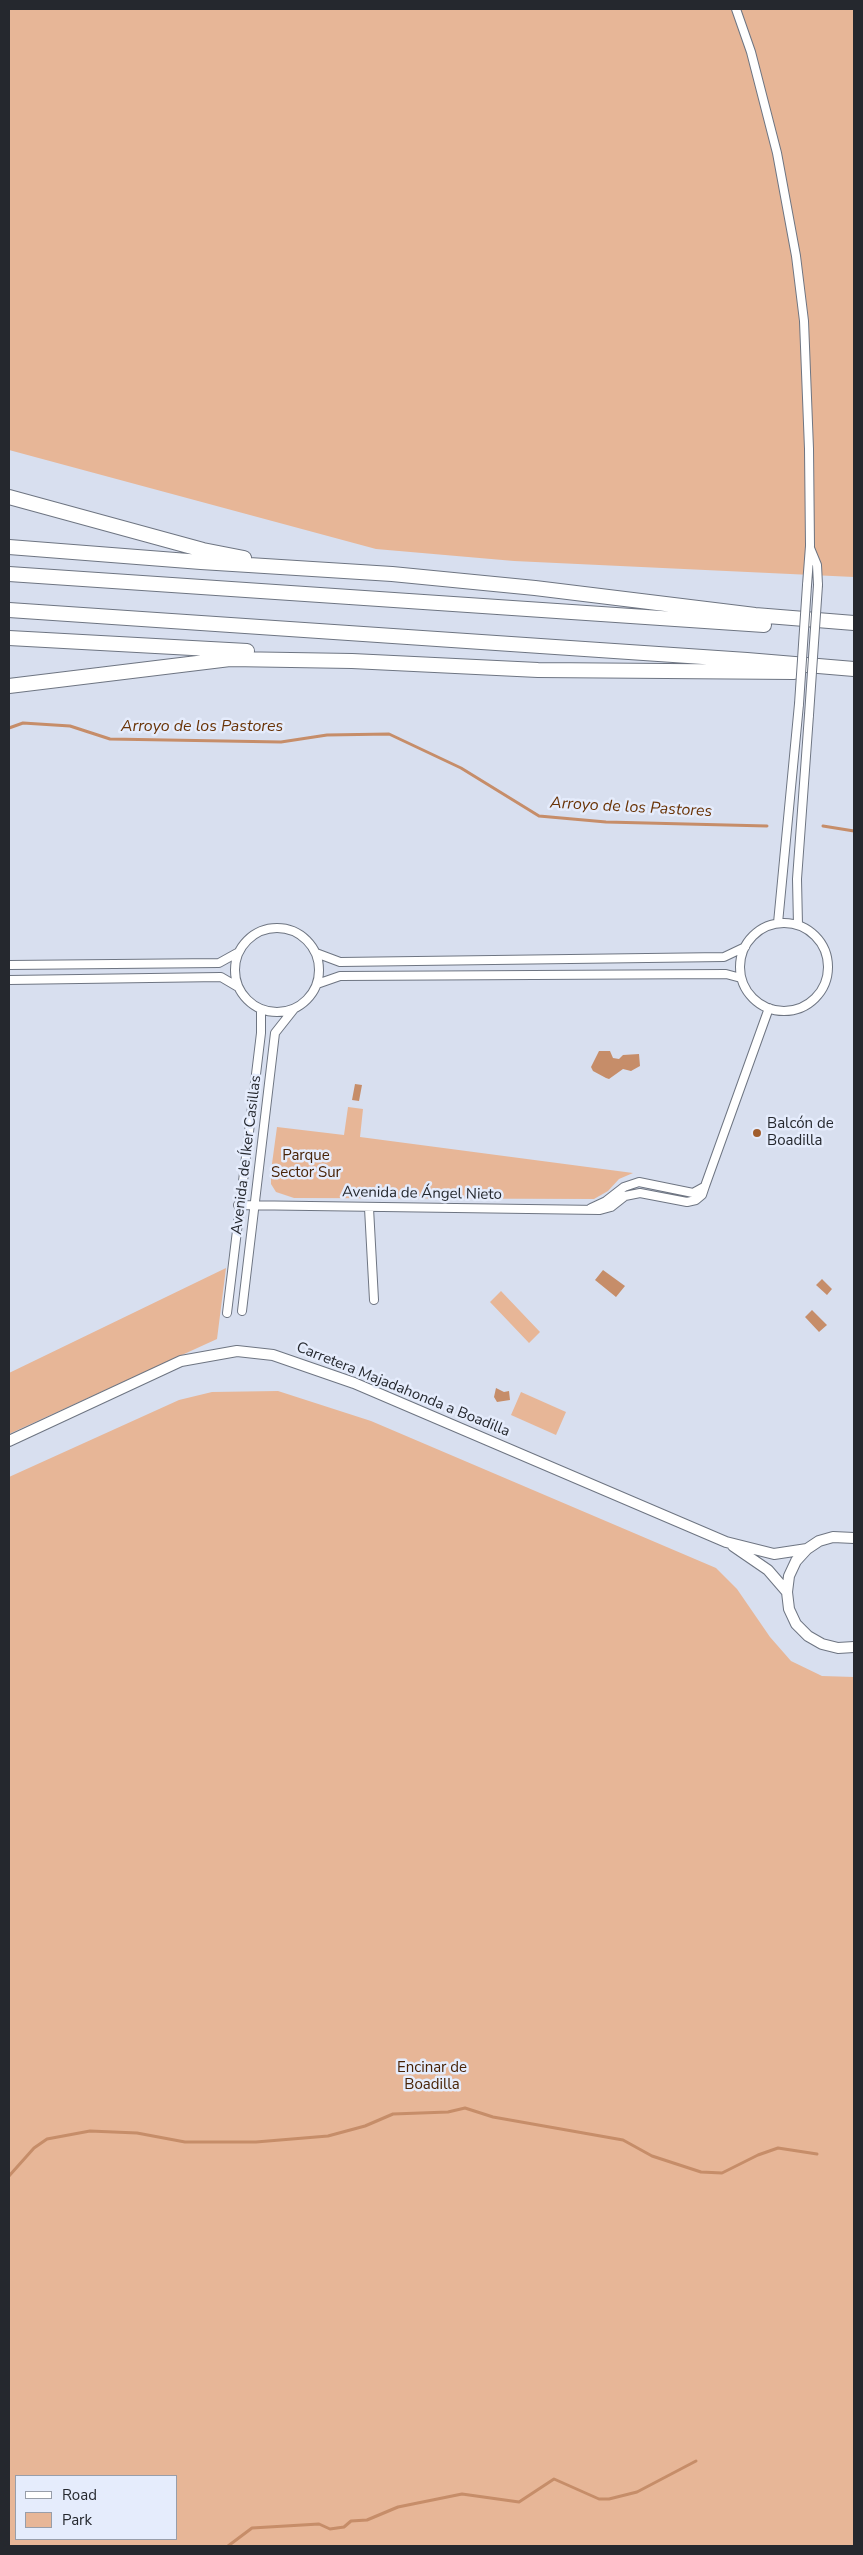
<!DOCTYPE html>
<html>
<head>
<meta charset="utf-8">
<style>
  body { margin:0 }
  #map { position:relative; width:863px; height:2555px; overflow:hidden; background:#d8dfef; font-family:"Nunito Sans",sans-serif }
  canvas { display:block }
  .frame { position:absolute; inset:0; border:10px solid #25282e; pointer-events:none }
  .legend { position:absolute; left:15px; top:2475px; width:162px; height:65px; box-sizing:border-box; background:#e5ecfc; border:1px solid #989eaa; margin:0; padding:6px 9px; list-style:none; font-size:15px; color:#25282e }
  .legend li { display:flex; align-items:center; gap:10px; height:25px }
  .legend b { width:25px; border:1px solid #989eaa }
</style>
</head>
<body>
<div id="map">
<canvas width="863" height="2555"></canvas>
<div class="frame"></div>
<ul class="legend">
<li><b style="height:6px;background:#fff"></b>Road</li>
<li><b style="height:14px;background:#e7b697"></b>Park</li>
</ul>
</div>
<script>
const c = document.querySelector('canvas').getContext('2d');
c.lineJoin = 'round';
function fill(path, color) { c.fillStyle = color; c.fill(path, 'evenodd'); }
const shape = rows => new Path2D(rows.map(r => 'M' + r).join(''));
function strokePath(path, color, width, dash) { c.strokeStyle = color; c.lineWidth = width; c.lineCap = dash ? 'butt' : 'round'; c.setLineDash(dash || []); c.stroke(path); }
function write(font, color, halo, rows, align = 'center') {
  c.font = font + ' "Nunito Sans",sans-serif'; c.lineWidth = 5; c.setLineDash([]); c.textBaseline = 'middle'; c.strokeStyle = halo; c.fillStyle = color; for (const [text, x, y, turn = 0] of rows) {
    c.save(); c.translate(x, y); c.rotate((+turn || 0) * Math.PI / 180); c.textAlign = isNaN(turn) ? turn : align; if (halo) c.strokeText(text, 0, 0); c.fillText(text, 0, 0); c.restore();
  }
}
fill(shape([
  [9,9,854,9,854,577,514,561,376,549,9,450],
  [348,1107,363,1109,360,1137,633,1173,619,1179,608,1191,594,1199,294,1198,276,1192,271,1184,271,1171,277,1127,344,1135],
  [226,1268,217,1339,9,1434,9,1373],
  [501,1291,540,1332,529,1343,490,1302],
  [278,1391,371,1421,716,1568,737,1589,770,1637,791,1661,822,1676,854,1677,854,2546,9,2546,9,1477,179,1400,212,1392],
  [16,2476,176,2476,176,2539,16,2539],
  [521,1392,566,1412,556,1435,511,1415]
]), '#e7b697');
fill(shape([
  [599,1051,610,1051,613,1058,619,1059,623,1055,639,1054,640,1066,631,1071,623,1069,609,1079,606,1078,593,1071,591,1067],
  [355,1084,362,1085,359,1101,352,1100],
  [603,1270,625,1286,616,1297,595,1280],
  [822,1279,832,1289,827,1295,816,1285],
  [812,1310,827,1325,819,1332,805,1317],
  [496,1388,504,1392,509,1391,510,1400,497,1402,494,1397]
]), '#c68d69');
strokePath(shape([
  [9,728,23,723,70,726,110,739,281,742,327,735,389,734,461,768,539,816,606,822,767,826],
  [823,826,854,831],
  [9,2176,34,2148,47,2139,90,2131,137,2133,185,2142,256,2142,328,2136,365,2126,393,2114,448,2112,465,2108,493,2117,623,2140,652,2156,701,2172,722,2173,758,2155,778,2148,817,2154],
  [228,2546,252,2528,319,2524,330,2529,344,2527,351,2521,367,2520,398,2507,462,2494,519,2502,554,2479,599,2499,609,2499,637,2492,696,2461]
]), '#c68d69', 3);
const street = shape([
  [736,9,751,52,777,153,796,256,804,321,809,449,810,546,807,585],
  [810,548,817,565,818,585],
  [778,923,799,704],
  '740 967a44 44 0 1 1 88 0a44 44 0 1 1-88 0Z',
  [798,925,797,879,809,715],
  '235 970a42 42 0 1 1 84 0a42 42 0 1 1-84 0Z',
  [316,953,340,962,724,957,745,947],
  [9,965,219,963,237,953],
  [9,980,221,977,238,987],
  [317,984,340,976,726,974,741,978],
  [238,1205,600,1210,611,1207,625,1196,640,1193,687,1202,696,1200,702,1195,705,1186,769,1008],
  [369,1208,374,1300],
  [591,1208,606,1201,624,1187,639,1182,693,1193,704,1187],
  [242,1311,275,1033,294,1009],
  [227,1313,261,1033,261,1009]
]);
const secondary = shape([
  [9,1441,181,1361,237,1351,273,1355,354,1383,726,1542,774,1554,807,1549],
  [854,1538,833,1537,819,1541,807,1549,796,1561,789,1576,787,1592,789,1609,796,1624,808,1636,822,1644,838,1648,854,1647],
  [733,1546,768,1570,787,1592]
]);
const highway = shape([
  [9,497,203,550,244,558],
  [9,547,201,562,392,574,535,588,755,615,854,623],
  [9,574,764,625],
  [9,610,747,660,854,669],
  [9,638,247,651],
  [9,686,230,659,352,661,538,670,794,672]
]);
strokePath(street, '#6e7582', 10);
strokePath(secondary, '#6e7582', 12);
strokePath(highway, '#6e7582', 16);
strokePath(street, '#fff', 8);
strokePath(secondary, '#fff', 10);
strokePath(highway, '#fff', 14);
const streetBridge = shape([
  [799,704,807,585],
  [809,715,818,585]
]);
strokePath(streetBridge, '#6e7582', 10, []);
strokePath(streetBridge, '#fff', 8);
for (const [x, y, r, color] of [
  [757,1133,5,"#a15e2e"]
]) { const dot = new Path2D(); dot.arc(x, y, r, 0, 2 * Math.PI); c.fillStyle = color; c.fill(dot); strokePath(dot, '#e5ecfc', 2); }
write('15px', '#25282e', '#e5ecfc', [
  ["Balcón de",767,1124],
  ["Boadilla",767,1141]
], 'left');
write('15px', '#25282e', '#e5ecfc', [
  ["Avenida de Íker Casillas",247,1155,-83],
  ["Avenida de Ángel Nieto",422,1194,1],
  ["Carretera Majadahonda a Boadilla",403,1390,22]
]);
write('15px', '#482205', '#e5ecfc', [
  ["Parque",306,1156],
  ["Sector Sur",306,1173],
  ["Encinar de",432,2068],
  ["Boadilla",432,2085]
]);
write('italic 16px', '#6a3407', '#e5ecfc', [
  ["Arroyo de los Pastores",202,727],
  ["Arroyo de los Pastores",631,808,3]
]);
</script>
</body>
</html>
